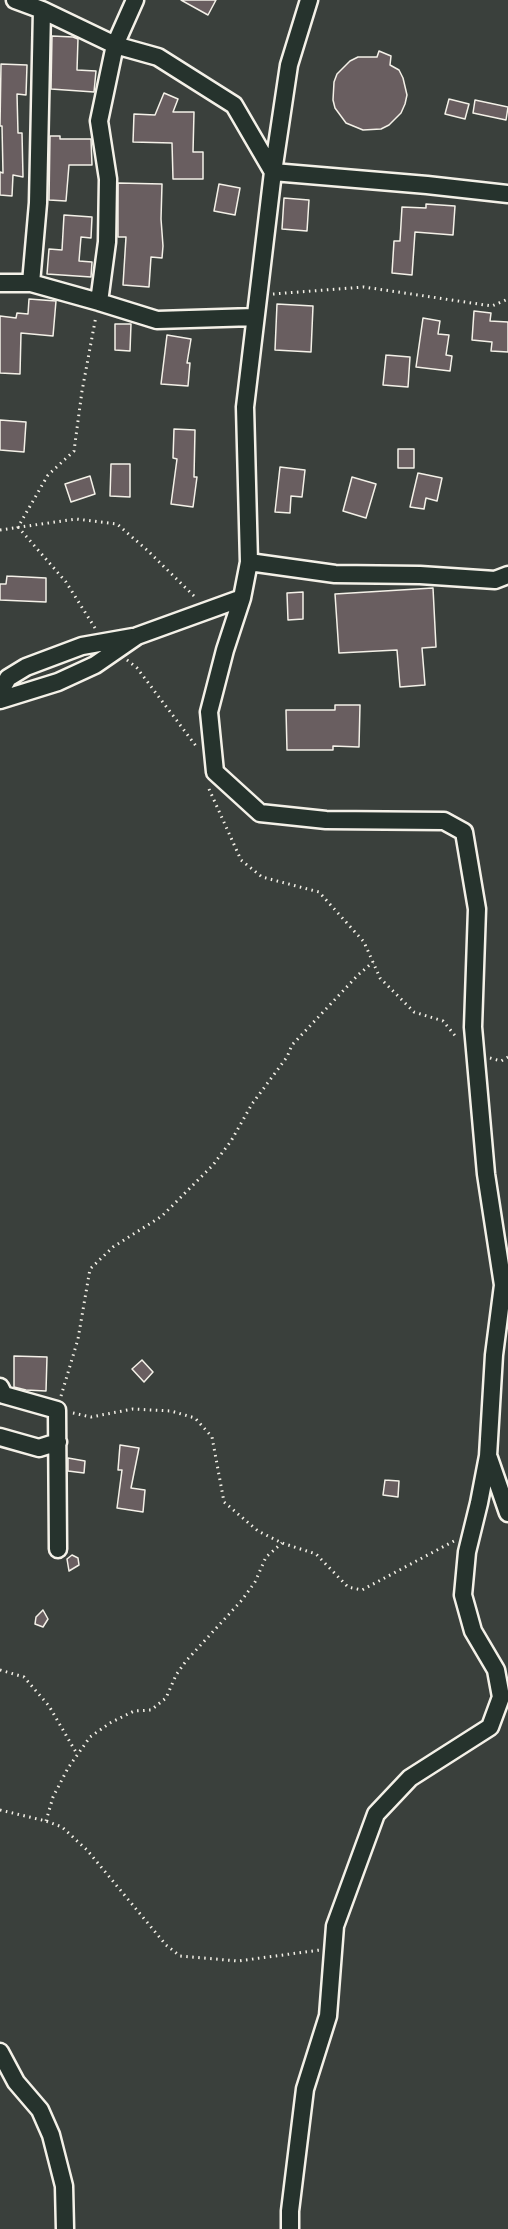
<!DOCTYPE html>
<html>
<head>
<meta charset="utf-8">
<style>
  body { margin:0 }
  canvas { display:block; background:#3a403c }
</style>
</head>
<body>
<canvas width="508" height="2229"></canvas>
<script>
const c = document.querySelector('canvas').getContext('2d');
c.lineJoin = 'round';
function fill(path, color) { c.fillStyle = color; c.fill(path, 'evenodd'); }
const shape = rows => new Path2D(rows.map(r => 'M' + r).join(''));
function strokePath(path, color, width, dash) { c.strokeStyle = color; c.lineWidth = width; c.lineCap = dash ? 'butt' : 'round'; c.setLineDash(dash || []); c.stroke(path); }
const building = shape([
  [181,0,216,0,208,15,181,0],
  [52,36,73,37,78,39,77,70,96,71,94,92,51,89,52,36],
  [379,51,391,56,390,65,399,70,403,78,407,95,405,104,401,113,389,125,381,129,363,130,346,123,335,108,333,100,334,82,337,74,350,61,358,57,377,57,379,51],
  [1,64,27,65,26,95,17,94,18,133,22,133,23,177,13,175,12,196,0,195,0,172,3,173,2,126,0,126,1,64],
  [164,93,178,99,173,112,194,112,193,152,203,152,203,179,173,179,172,143,133,142,134,114,155,115,164,93],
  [449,99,469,104,465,119,445,114,449,99],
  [475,100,508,107,506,120,473,113,475,100],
  [50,136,60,136,60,139,91,139,92,165,69,165,66,201,49,200,50,136],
  [118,183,162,184,161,219,163,246,162,258,151,257,149,287,123,285,126,237,118,237,118,183],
  [219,184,240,188,235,215,214,211,219,184],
  [284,198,309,200,307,231,282,229,284,198],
  [426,204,455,206,453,235,415,232,412,275,392,273,394,241,400,241,402,207,426,208,426,204],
  [64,215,92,217,91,238,81,237,79,261,92,262,91,277,47,274,49,249,62,250,64,215],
  [29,299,56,301,53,336,21,333,20,374,0,373,0,316,16,318,17,313,28,314,29,299],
  [277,304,313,306,311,352,275,350,277,304],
  [474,311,491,313,490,321,508,322,508,352,491,351,492,342,472,340,474,311],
  [423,318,440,321,438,334,449,335,446,355,452,356,450,371,416,367,423,318],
  [115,324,131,324,130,351,115,350,115,324],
  [167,335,191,339,187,363,190,363,188,386,161,384,167,335],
  [386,355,410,357,408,387,383,385,386,355],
  [0,420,26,422,24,452,0,450,0,420],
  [174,429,195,430,194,477,197,477,193,507,171,504,177,459,173,458,174,429],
  [398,449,414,449,414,468,398,468,398,449],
  [111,464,130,464,130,497,110,496,111,464],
  [280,467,305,470,302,497,291,496,290,513,275,512,280,467],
  [418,473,442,478,437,501,426,498,424,509,410,507,418,473],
  [90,476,95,494,71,502,65,484,90,476],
  [352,477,376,484,366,518,343,511,352,477],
  [7,576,46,578,46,602,0,600,0,584,6,584,7,576],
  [433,588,436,647,422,648,425,685,400,687,397,650,339,653,335,594,433,588],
  [303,592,303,619,288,620,287,593,303,592],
  [335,705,360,705,359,747,333,746,333,750,287,750,286,710,335,710,335,705],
  [14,1356,47,1357,46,1391,26,1390,14,1387,14,1356],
  [142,1360,153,1372,144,1382,132,1369,142,1360],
  [120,1445,139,1448,131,1488,145,1490,143,1512,117,1508,122,1470,118,1470,120,1445],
  [68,1458,85,1461,84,1473,68,1471,68,1458],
  [385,1480,399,1481,398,1497,383,1495,385,1480],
  [72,1555,78,1558,79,1565,69,1571,67,1559,72,1555],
  [43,1610,48,1619,43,1627,35,1624,36,1617,43,1610]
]);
fill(building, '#695e60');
strokePath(building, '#f4f1e8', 1.5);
const minor = shape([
  [15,0,42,10,115,45,158,57,234,105,273,172,427,185,508,194],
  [0,283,31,283,38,203,42,10],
  [31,283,99,302,107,242,108,179,99,121,115,45,135,0],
  [99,302,157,320,255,317],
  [249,562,335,574,420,575,495,580,508,575],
  [0,692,8,678,26,667,82,646,133,637],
  [0,700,58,682,95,665,137,636,242,598],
  [0,1387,4,1395,57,1410,58,1549],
  [0,1437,39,1448,58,1442],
  [489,1458,508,1513],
  [0,2052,16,2082,40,2110,51,2135,64,2186,65,2229],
  [290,2229,290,2211,305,2089,328,2016,335,1926,376,1814,410,1778,490,1727,501,1697,496,1670,473,1631,463,1595,467,1552,479,1503,488,1456,494,1355,503,1285,486,1174,473,1027,477,909,464,832,444,821,326,820,260,813,215,772,209,712,225,650,242,598,249,562,245,407,273,172,289,65,309,0]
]);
strokePath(minor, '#f4f1e8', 21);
strokePath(shape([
  [273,294,364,287,492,306,508,299],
  [0,530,76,519,117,524,147,550,196,598],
  [95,628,66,582,18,527,48,475,74,451,82,391,96,316],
  [127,660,137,668,196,746],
  [209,789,241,860,262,877,319,892,364,942,380,978,414,1012,443,1021,457,1038],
  [490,1058,501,1061,508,1057],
  [61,1396,78,1339,90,1269,113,1247,162,1216,213,1165,231,1141,252,1104,287,1057,292,1045,358,975,373,962],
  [73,1413,91,1417,133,1409,171,1411,195,1418,212,1437,224,1502,258,1531,282,1543,316,1554,348,1587,362,1590,454,1541],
  [0,1670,24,1677,49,1706,77,1754],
  [0,1810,46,1821,62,1827,87,1850,166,1945,180,1956,238,1961,320,1950],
  [46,1821,53,1797,68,1768,90,1737,110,1723,134,1711,151,1710,166,1698,176,1675,186,1661,242,1600,255,1582,266,1557,282,1543]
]), '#f4f1e8', 3, [1.5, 4.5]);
strokePath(minor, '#26332d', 16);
</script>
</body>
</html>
